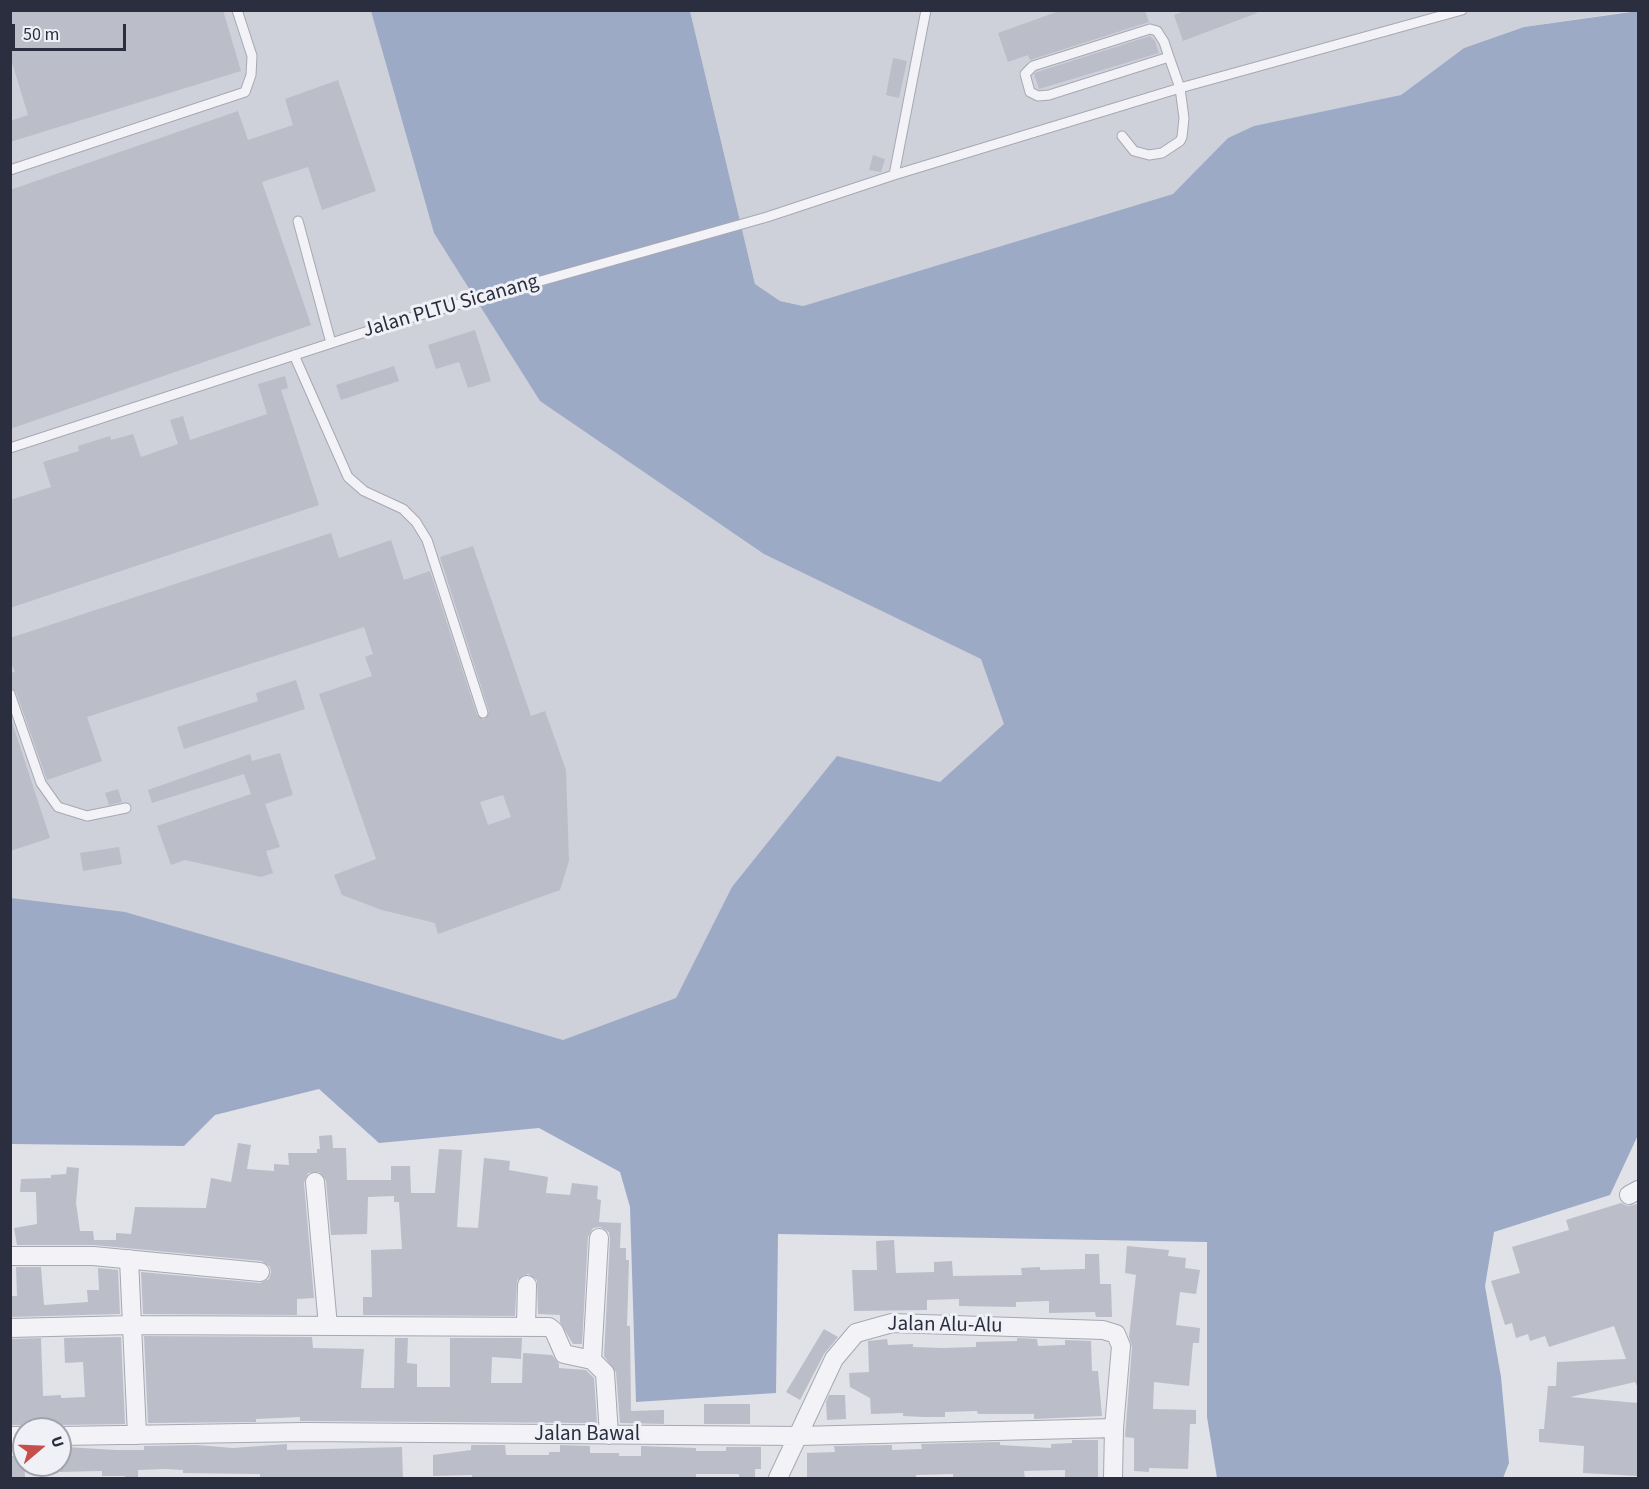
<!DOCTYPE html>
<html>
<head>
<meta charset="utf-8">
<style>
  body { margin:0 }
  #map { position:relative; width:1649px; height:1489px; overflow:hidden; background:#e0e2e8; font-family:"Source Sans 3",sans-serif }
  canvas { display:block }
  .frame { position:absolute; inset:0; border:12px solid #2a2e3f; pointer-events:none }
  .north { position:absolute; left:12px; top:1417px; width:60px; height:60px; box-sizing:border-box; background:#f0f1f6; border:2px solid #a1a3ad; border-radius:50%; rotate:71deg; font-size:16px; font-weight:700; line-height:24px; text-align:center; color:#2a2e3f }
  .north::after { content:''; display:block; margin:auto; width:21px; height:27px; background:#c64f4c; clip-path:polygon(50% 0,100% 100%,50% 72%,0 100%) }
  .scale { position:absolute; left:12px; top:24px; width:114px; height:27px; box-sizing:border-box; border:3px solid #2a2e3f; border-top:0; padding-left:8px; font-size:18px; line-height:21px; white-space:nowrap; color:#2a2e3f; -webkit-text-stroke:4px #f0f1f6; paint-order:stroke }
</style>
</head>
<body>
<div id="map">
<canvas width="1649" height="1489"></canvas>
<div class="frame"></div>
<div class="north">U</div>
<div class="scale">50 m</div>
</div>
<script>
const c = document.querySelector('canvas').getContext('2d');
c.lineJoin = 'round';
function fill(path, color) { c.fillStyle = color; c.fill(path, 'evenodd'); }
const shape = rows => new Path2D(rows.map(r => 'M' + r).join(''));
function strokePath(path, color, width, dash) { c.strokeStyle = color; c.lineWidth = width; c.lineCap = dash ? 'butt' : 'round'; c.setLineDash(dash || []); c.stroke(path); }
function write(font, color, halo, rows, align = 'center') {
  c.font = font + ' "Source Sans 3",sans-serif'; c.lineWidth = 6; c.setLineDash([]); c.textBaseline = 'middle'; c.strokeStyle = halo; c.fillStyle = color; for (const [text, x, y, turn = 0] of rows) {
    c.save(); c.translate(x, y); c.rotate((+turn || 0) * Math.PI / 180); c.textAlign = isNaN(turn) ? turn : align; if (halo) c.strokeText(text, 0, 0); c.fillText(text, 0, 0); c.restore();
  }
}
fill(shape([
  [11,11,442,11,1009,634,1044,750,691,1022,520,1067,11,960],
  [690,11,1633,11,1524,27,1501,35,1464,48,1401,95,1374,103,1190,180,1173,194,803,306,780,301,755,284]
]), '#ced1da');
fill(shape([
  [371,11,690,11,755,284,780,301,803,306,1173,194,1228,138,1254,126,1401,95,1464,48,1524,27,1638,11,1638,1135,1610,1195,1494,1232,1485,1286,1501,1377,1509,1463,1503,1478,1217,1478,1207,1417,1207,1242,778,1234,776,1393,636,1402,630,1207,620,1172,539,1128,379,1143,319,1089,215,1115,184,1146,11,1144,11,898,125,912,563,1040,676,998,732,887,837,756,940,782,1004,724,981,659,764,554,540,401,434,233]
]), '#9daac6');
fill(shape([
  [10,10,223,10,241,71,10,142,10,121,28,115,10,56],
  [1062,10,1145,10,1149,22,1030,60,1028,55,1008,62,998,33],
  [1187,10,1257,10,1257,13,1183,41,1174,15],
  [1150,36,1155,41,1159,53,1039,89,1034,74,1037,72],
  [893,58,907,61,899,98,886,95],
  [338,80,376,191,322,210,308,167,262,182,311,325,10,429,10,190,238,111,248,140,293,125,285,99],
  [873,155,885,159,881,172,869,170],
  [475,330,491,381,468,388,459,362,436,369,428,345],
  [394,366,399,381,341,400,336,385],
  [285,376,288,388,281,390,319,505,10,608,10,500,51,487,43,462,79,451,78,446,110,436,111,440,133,434,141,457,178,444,170,420,183,416,190,440,267,414,258,384],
  [331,533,339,558,391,540,404,580,430,571,477,715,484,720,489,711,440,557,473,546,531,716,545,711,566,770,569,861,560,890,438,934,435,923,382,910,342,895,334,875,376,859,319,694,372,676,365,657,373,654,364,627,87,717,102,761,47,780,16,692,10,687,10,673,15,672,10,660,10,638],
  [503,795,511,817,488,825,480,802],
  [296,680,305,709,184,749,177,727,258,701,256,693],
  [10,716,50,838,10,851],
  [280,753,293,795,265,804,280,847,266,851,273,873,261,877,185,860,171,865,157,826,251,794,244,774,152,803,148,790,250,754,252,761],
  [118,789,122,802,109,805,105,793],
  [119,847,122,864,83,871,80,853],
  [332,1135,333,1148,346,1148,347,1180,391,1180,391,1166,410,1166,411,1193,435,1193,439,1149,462,1150,457,1227,478,1228,484,1158,510,1161,509,1170,548,1177,546,1193,570,1195,572,1183,598,1186,597,1199,601,1200,599,1222,621,1223,620,1248,626,1248,626,1260,629,1260,627,1326,630,1326,631,1411,664,1410,664,1424,620,1423,616,1372,604,1356,610,1239,609,1232,600,1227,593,1228,588,1237,582,1344,573,1344,560,1322,560,1315,538,1314,537,1280,528,1274,517,1280,515,1316,363,1315,363,1297,372,1297,371,1250,402,1249,399,1202,394,1202,394,1196,368,1197,367,1234,331,1235,326,1181,319,1172,308,1173,304,1183,314,1298,297,1299,297,1315,143,1314,141,1272,260,1283,269,1279,271,1272,270,1267,262,1261,94,1245,17,1245,14,1228,37,1224,36,1192,20,1192,21,1179,51,1178,51,1175,66,1174,67,1167,79,1168,76,1203,80,1231,93,1231,94,1240,116,1240,116,1233,131,1234,135,1207,206,1208,211,1178,231,1182,238,1143,251,1145,247,1169,274,1171,274,1164,289,1165,288,1153,317,1153,317,1149,320,1149,319,1136],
  [1621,1203,1628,1206,1637,1204,1638,1209,1638,1388,1635,1382,1570,1397,1638,1403,1638,1476,1583,1473,1584,1446,1539,1442,1539,1429,1544,1429,1548,1386,1556,1386,1557,1362,1626,1359,1614,1326,1549,1347,1545,1336,1530,1341,1528,1334,1516,1338,1512,1323,1505,1325,1491,1281,1520,1273,1512,1247,1569,1230,1566,1220],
  [894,1240,896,1273,934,1272,934,1262,952,1261,953,1276,1022,1275,1021,1268,1040,1267,1040,1270,1085,1269,1085,1254,1099,1254,1100,1284,1111,1284,1112,1317,1096,1317,1095,1312,1049,1313,1049,1301,1016,1302,1016,1307,959,1306,959,1299,927,1300,927,1310,854,1311,852,1270,877,1270,876,1241],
  [1127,1246,1169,1250,1168,1256,1186,1258,1185,1268,1200,1270,1196,1294,1180,1292,1176,1325,1200,1328,1199,1343,1193,1343,1189,1386,1154,1382,1153,1409,1196,1410,1196,1424,1190,1424,1188,1469,1149,1468,1149,1472,1134,1471,1134,1438,1125,1437,1132,1347,1129,1337,1136,1275,1125,1273],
  [16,1267,41,1267,44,1305,88,1302,87,1290,99,1290,98,1268,118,1270,120,1314,10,1317,10,1296,17,1296],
  [824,1329,838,1337,824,1354,800,1400,786,1392],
  [144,1336,312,1337,313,1348,364,1349,361,1388,394,1388,395,1338,408,1338,407,1363,417,1364,417,1387,450,1387,450,1338,522,1338,521,1359,492,1357,491,1383,522,1383,523,1353,552,1355,559,1364,559,1368,586,1370,594,1378,597,1423,300,1421,300,1417,256,1419,256,1422,148,1423],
  [121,1337,125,1424,60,1425,52,1429,49,1426,10,1425,10,1339,41,1338,43,1396,61,1395,61,1398,85,1397,83,1362,65,1363,64,1338],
  [1017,1338,1037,1339,1038,1346,1065,1345,1065,1340,1091,1341,1092,1371,1098,1371,1102,1416,1034,1419,1034,1414,978,1414,977,1411,945,1412,945,1417,924,1417,903,1416,903,1413,871,1414,870,1398,850,1387,849,1373,869,1372,868,1341,887,1339,888,1345,913,1344,913,1347,942,1348,976,1347,976,1342,1017,1341],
  [829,1395,845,1395,846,1419,827,1420,826,1402],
  [704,1404,750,1404,750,1424,704,1424],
  [1072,1440,1098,1440,1098,1479,1065,1479,1065,1470,1024,1471,1025,1479,953,1478,953,1474,916,1475,916,1479,807,1479,807,1453,835,1452,834,1446,892,1445,892,1450,922,1449,921,1444,1000,1442,1000,1445,1051,1448,1051,1444,1072,1443],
  [287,1444,287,1450,402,1447,403,1479,260,1478,260,1474,183,1473,183,1470,165,1469,138,1470,138,1479,125,1479,125,1476,102,1476,102,1471,60,1472,60,1453,66,1453,66,1447,116,1450,144,1450,144,1446,197,1445,233,1448],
  [471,1445,505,1445,506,1455,549,1455,549,1452,560,1452,560,1445,590,1446,590,1453,619,1453,619,1456,641,1456,641,1446,696,1448,696,1451,726,1451,726,1447,761,1447,761,1469,755,1469,755,1479,739,1479,739,1474,696,1474,696,1479,472,1479,472,1475,433,1476,433,1455,471,1450],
  [10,1456,24,1456,25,1477,10,1477]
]), '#bbbdc8');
const lane = shape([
  [1122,136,1134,151,1149,155,1162,153,1180,141,1182,137,1184,118,1180,88,1462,10],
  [10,170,245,92,251,75,252,56,237,10],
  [894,175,926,10],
  [298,221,331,343],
  [294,355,348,477,364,491,403,509,416,522,427,540,483,713],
  [10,448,399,321,767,217,894,175,1180,88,1169,57,1164,42,1157,31,1150,29,1033,66,1025,74,1030,92,1038,96,1049,95,1169,57],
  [10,694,41,783,58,807,87,816,126,808]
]);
const street = shape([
  [315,1182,328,1326],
  [1629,1195,1638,1190],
  [10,1256,93,1256,260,1272],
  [129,1259,137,1435],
  [526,1327,527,1285],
  [10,1328,132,1325,549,1327,554,1331,564,1354,592,1360,605,1373,609,1435],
  [592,1360,599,1238],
  [10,1436,24,1436],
  [60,1436,305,1432,799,1436,1114,1428],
  [778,1478,834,1359,856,1333,892,1323,1103,1330,1116,1334,1121,1346,1114,1428,1113,1478]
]);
strokePath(lane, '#a6a8b2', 11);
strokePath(street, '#a6a8b2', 20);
strokePath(lane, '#f3f3f7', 9);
strokePath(street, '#f3f3f7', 18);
write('21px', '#2a2e3f', '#f0f1f6', [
  ["Jalan PLTU Sicanang",451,307,-16],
  ["Jalan Alu-Alu",945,1326,1],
  ["Jalan Bawal",587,1435]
]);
</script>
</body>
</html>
